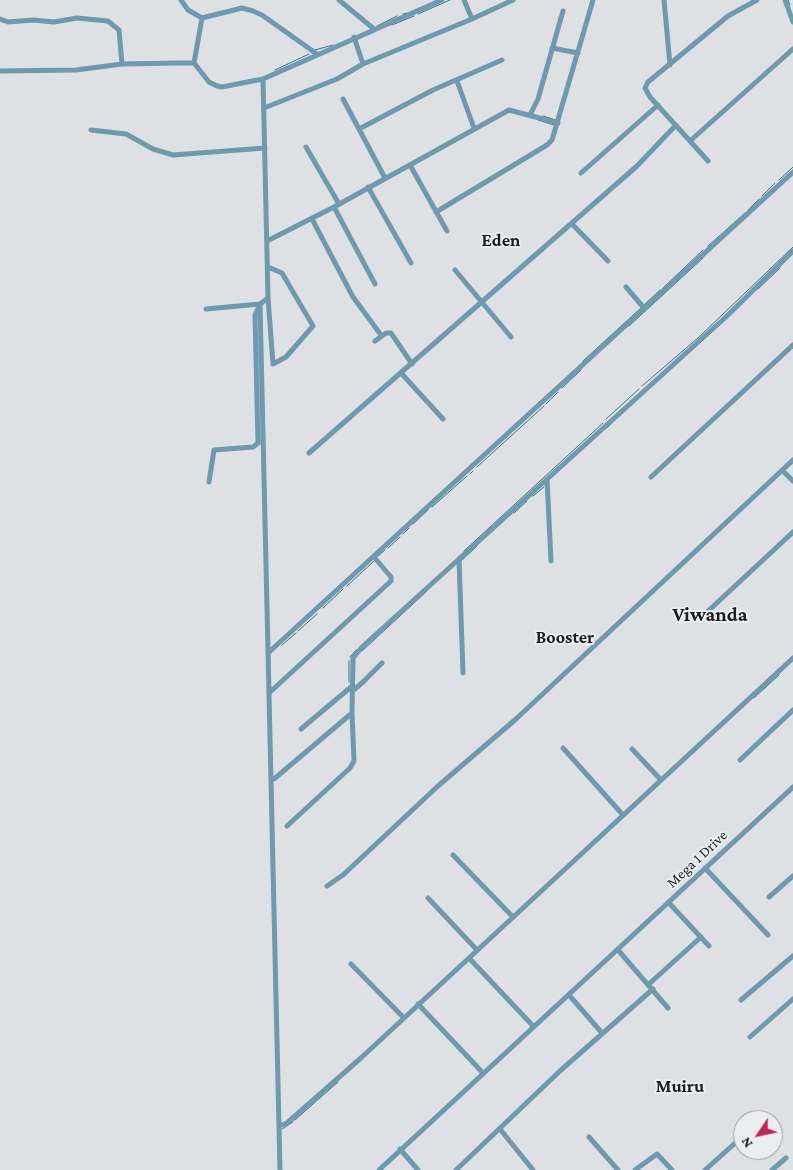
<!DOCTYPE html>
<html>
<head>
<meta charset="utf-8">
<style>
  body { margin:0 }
  #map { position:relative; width:793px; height:1170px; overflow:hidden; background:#dee0e3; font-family:"Crimson Pro",serif }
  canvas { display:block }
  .north { position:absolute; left:733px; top:1110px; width:50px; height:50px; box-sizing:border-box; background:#ebedf0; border:1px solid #989a9c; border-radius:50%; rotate:236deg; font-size:14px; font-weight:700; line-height:20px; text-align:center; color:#1c1d1e }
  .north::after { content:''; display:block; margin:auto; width:18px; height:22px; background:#b92a58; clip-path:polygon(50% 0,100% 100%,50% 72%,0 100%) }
</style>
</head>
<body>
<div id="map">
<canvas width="793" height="1170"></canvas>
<div class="north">N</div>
</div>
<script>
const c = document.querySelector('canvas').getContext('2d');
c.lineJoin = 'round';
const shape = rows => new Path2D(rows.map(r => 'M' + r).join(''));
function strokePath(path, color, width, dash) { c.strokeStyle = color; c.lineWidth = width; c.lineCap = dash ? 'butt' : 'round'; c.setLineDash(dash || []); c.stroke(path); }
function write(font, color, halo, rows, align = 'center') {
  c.font = font + ' "Crimson Pro",serif'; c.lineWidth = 4; c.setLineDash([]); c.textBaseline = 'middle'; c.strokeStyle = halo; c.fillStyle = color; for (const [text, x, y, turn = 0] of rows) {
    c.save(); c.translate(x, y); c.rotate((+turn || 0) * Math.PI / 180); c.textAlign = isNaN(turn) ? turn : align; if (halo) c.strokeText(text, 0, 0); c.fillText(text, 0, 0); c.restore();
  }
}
strokePath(shape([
  [788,0,790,5],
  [403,14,407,13],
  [418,14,450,0],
  [392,25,414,16],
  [377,26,397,16],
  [315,50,333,45],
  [275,70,309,54],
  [543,116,556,120],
  [538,120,554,125],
  [779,180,793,167],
  [762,196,775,183],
  [748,210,759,199],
  [708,246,745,213],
  [662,289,703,250],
  [758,289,780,268],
  [644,305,660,290],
  [629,326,703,258],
  [583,361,642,307],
  [642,386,699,337,793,247],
  [562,388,581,370],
  [546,404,558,392],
  [606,419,639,389],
  [607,428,612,423],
  [477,467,544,406],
  [470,474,473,471],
  [533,496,544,487],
  [432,507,467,476],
  [514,513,527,501],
  [413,524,428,510],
  [403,534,409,528],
  [388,548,400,537],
  [464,551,603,423],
  [378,556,385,550],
  [461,561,477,546],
  [347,586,374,561],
  [323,608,343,589],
  [298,631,317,614],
  [282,645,296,633],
  [362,651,427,591],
  [350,657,356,650],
  [349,661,349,682],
  [754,698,779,675],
  [295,1120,338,1082],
  [282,1129,293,1122]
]), '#2a7884', 1);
strokePath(shape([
  [181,0,188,10,202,18,242,8,253,11,262,15,317,54],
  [339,0,374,29],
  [464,0,472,19],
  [664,0,670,65],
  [757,0,728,16,648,82,645,88,650,97,690,141,793,49],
  [785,0,793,22],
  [0,19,8,22,33,20,54,22,77,18,108,21,119,30,122,64],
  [354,37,363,64],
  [552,48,578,53],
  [194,63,202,18],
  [0,71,76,70,122,64,176,63,194,63,209,82,217,86,222,87,263,79],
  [457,81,474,128],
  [343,99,385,178],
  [264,108,337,79,363,64,472,19,513,0],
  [530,115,538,99,563,11],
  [359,129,433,90,502,60],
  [91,130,126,134,153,149,173,155,265,148],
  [690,141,708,161],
  [306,147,339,204],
  [410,165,447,231],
  [581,173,658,105],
  [368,187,411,263],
  [334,207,375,284],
  [436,212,547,145,552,140,593,0],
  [312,219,353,297,381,335],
  [572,224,608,261],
  [269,240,334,207,509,110,558,123],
  [268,267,282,273,313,326,286,357,273,364,268,298,263,79,442,0],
  [455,270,511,337],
  [626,287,644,308],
  [206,309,260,304,280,1170],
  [375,341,386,333,391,333,412,364],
  [401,373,443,419],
  [309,453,637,166,676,125],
  [782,470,793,481],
  [651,477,793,345],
  [547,479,551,561],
  [209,482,214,450,253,447,258,443,255,315,260,304,268,298],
  [459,559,463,673],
  [706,613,793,532],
  [268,653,793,172],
  [269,693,391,581,391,577,374,557],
  [301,729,351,687,355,689,363,682,382,663],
  [563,748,623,815],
  [632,749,661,780],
  [740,760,793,710],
  [274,779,352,713,353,658,362,647,728,315,793,251],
  [287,826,350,768,354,761,352,713],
  [453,855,512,916],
  [705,868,768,935],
  [327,886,343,875,438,786,516,719,793,460],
  [769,897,793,876],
  [428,898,477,950],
  [669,903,709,946],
  [618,950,668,1008],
  [469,958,534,1027],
  [351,964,403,1017],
  [649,984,701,937],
  [569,995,602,1033],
  [741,1000,793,956],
  [418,1004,483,1073],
  [750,1037,793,999],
  [279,1126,287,1123,362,1057,793,658],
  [500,1129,533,1170],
  [589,1137,618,1170],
  [400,1149,418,1170],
  [379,1170,793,787],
  [456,1170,561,1070,653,989],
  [635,1170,657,1154,672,1170],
  [705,1170,743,1136],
  [772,1170,786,1158]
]), '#6f99ae', 5);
write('15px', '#1c1d1e', '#ebedf0', [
  ["Mega 1 Drive",697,859,-43]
]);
write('bold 18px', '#1c1d1e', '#ebedf0', [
  ["Eden",501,240],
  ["Booster",565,637],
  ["Muiru",680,1086]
]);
write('bold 20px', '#1c1d1e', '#ebedf0', [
  ["Viwanda",710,615]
]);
</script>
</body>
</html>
